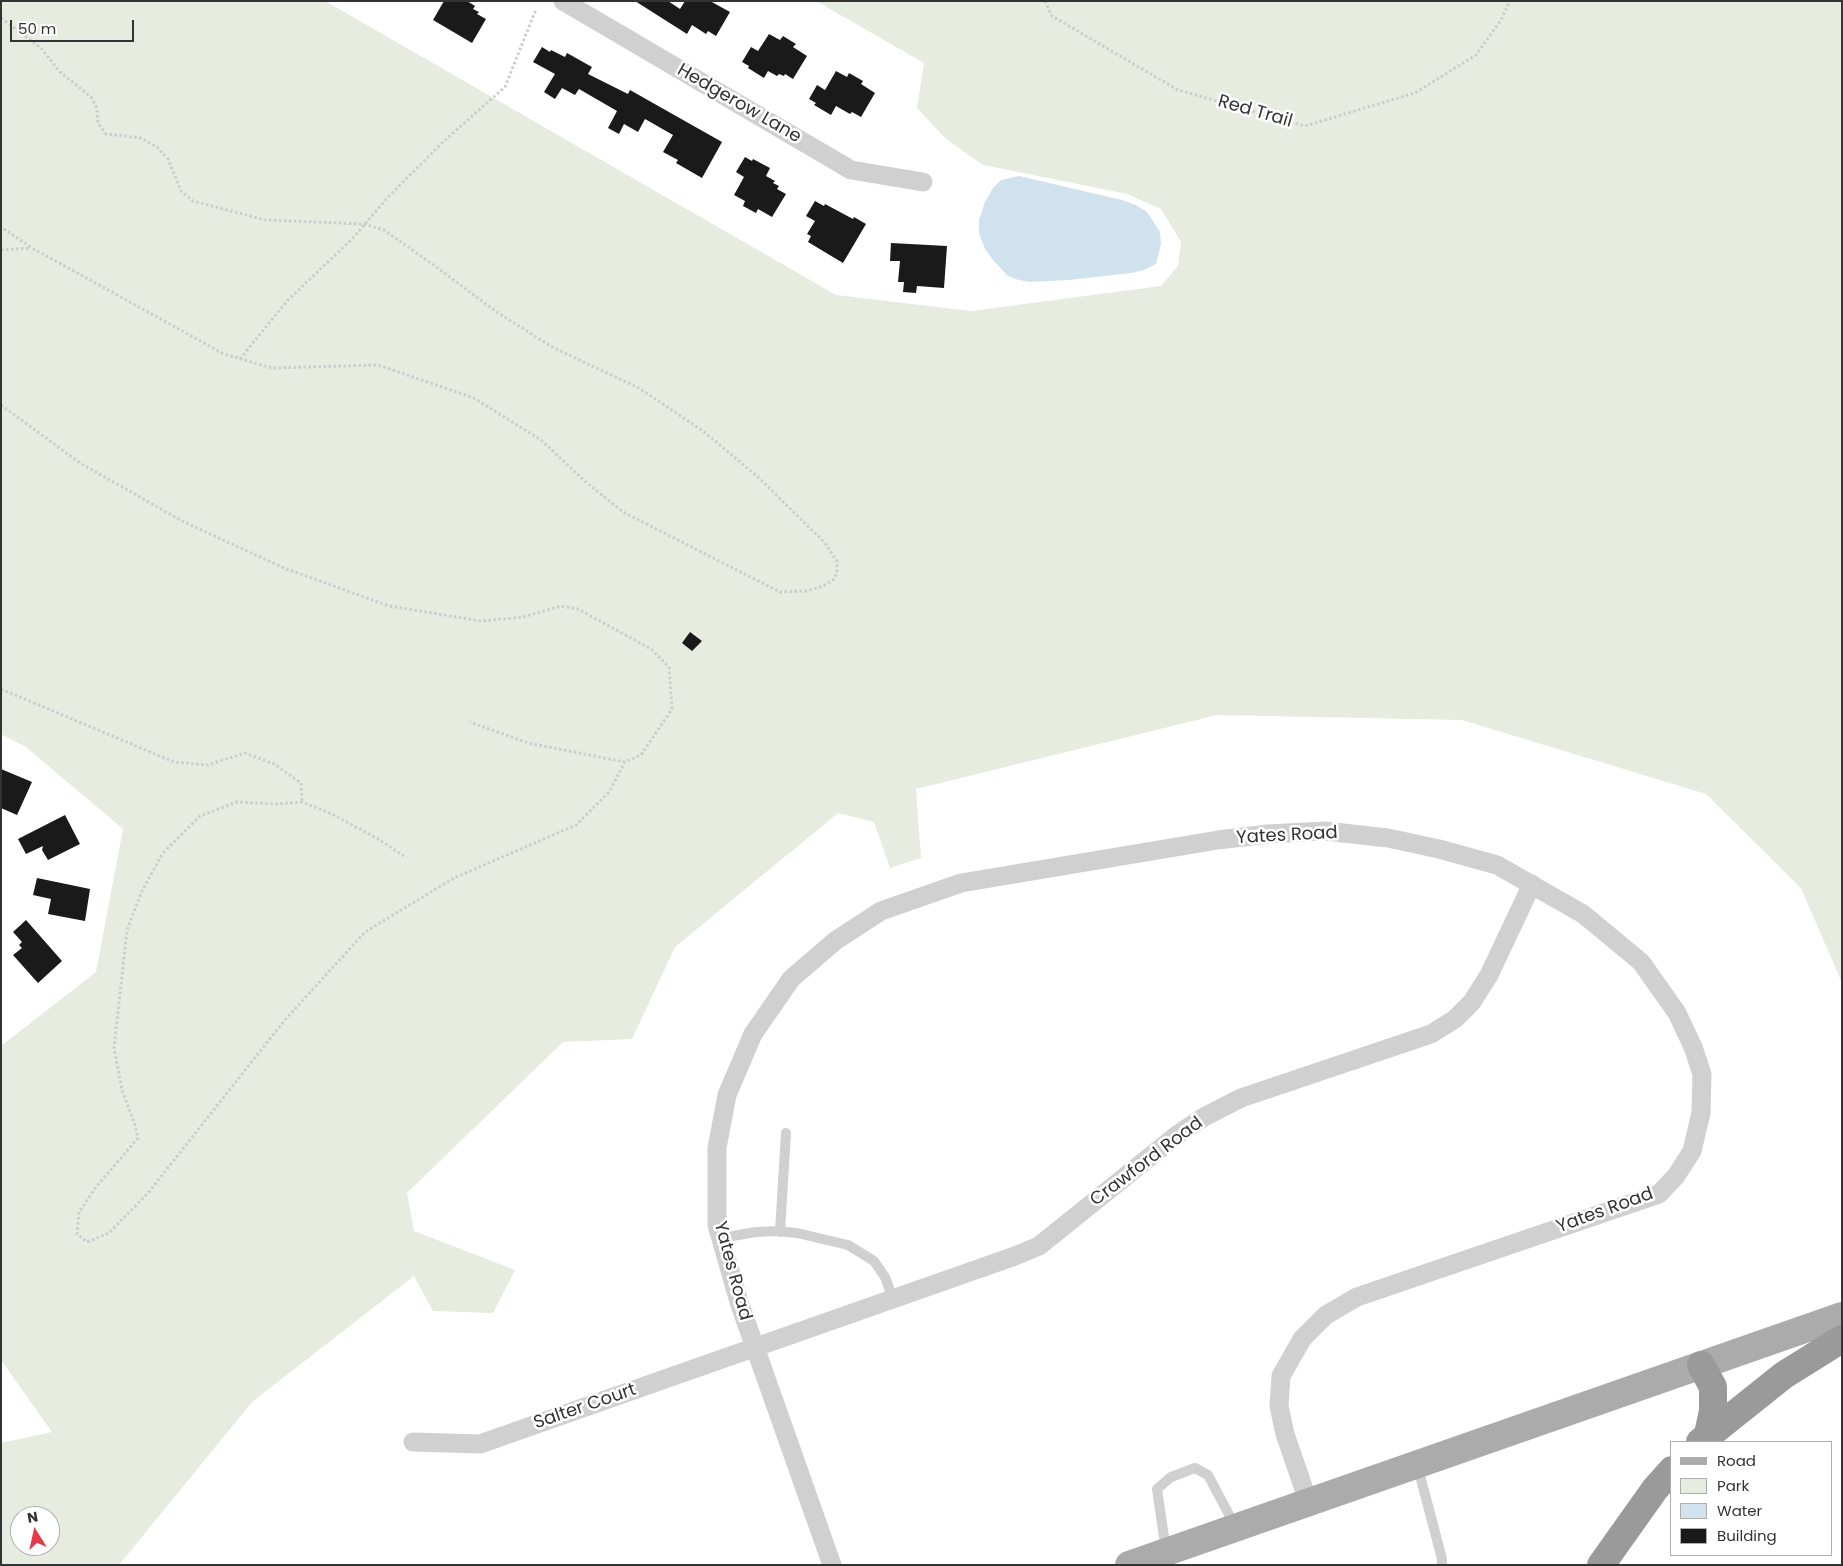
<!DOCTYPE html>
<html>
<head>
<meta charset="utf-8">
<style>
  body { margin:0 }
  #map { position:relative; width:1843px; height:1566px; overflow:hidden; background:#fff; font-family:Poppins,sans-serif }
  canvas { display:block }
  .frame { position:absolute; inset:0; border:2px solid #333; pointer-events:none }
  .legend { position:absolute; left:1670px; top:1441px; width:162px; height:115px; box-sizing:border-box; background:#fff; border:1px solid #adadad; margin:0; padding:6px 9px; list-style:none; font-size:15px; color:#333 }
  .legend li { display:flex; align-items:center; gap:10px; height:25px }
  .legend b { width:25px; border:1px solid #adadad }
  .north { position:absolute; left:10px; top:1506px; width:50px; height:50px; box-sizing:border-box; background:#fff; border:1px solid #adadad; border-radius:50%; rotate:350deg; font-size:14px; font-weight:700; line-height:20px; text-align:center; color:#333 }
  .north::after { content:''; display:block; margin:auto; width:18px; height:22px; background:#e63946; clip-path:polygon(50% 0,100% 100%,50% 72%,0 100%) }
  .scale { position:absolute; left:10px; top:20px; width:124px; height:22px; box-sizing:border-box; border:2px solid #333; border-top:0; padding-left:6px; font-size:15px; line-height:18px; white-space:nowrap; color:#333; -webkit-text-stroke:4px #fff; paint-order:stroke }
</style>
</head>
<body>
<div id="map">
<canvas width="1843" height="1566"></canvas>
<div class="frame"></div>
<ul class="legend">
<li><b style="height:6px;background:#ababab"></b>Road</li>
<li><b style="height:14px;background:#e6ecdf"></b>Park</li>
<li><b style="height:14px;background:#cfe2ee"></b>Water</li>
<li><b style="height:14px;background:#1a1a1a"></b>Building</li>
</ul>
<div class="north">N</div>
<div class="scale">50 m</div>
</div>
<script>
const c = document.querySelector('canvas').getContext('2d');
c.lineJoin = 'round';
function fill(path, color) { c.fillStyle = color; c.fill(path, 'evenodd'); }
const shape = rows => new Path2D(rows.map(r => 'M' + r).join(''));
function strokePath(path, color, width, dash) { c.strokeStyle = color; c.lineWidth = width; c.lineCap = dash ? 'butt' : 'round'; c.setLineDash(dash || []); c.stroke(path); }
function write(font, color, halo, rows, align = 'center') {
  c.font = font + ' Poppins,sans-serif'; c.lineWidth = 5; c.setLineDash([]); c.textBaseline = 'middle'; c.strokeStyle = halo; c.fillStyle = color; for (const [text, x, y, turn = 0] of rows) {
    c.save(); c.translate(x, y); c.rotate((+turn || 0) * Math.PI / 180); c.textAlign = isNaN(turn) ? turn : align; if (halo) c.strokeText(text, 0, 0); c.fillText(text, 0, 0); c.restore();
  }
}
fill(shape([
  [1,1,325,1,836,295,971,311,1161,286,1178,266,1181,242,1161,209,1127,194,983,165,946,139,917,108,924,63,816,1,1842,1,1842,983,1801,888,1706,794,1462,720,1217,715,916,789,921,858,890,868,874,822,838,813,675,947,632,1039,563,1042,407,1193,414,1231,515,1270,493,1313,433,1311,414,1276,252,1402,119,1565,1,1565,1,1443,52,1432,1,1360,1,1046,96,972,123,829,26,747,1,734],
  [20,1516,50,1516,50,1546,20,1546]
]), '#e6ecdf');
fill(shape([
  [1019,176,1122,200,1136,205,1147,212,1160,232,1161,244,1156,264,1144,270,1131,273,1069,280,1029,282,1015,279,1007,275,993,260,985,249,979,233,979,220,985,202,993,188,1001,180]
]), '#cfe2ee');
fill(shape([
  [444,1,467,1,475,6,473,9,479,12,477,14,486,19,472,43,433,20],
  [635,1,668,1,680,9,685,1,710,1,730,12,716,36,708,31,706,34,692,25,687,34],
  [769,34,780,40,783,36,796,44,793,47,807,56,793,79,785,74,784,76,779,74,777,76,768,71,764,78,748,68,749,66,742,62,751,47,758,51],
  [542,47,550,52,551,50,565,57,567,53,592,67,588,74,628,94,630,90,722,142,702,178,676,163,678,160,663,152,673,135,645,119,638,132,624,124,619,134,608,128,617,111,579,89,575,95,562,88,555,99,544,92,555,74,533,62],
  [836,71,847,77,849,73,863,81,861,84,875,93,861,117,852,112,850,114,836,106,831,115,814,105,816,103,809,99,817,85,825,90],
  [745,157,752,161,753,159,770,168,766,176,775,181,773,183,779,186,777,189,786,194,772,217,758,209,756,213,743,206,745,201,734,195,744,177,736,172],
  [815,201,824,206,825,204,853,219,854,217,866,224,843,263,808,242,811,236,807,234,815,221,806,216],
  [891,243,947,246,944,288,917,286,916,293,903,292,904,282,898,282,900,261,890,261],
  [690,632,702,641,692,651,682,643],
  [1,769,32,782,17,815,1,808],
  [65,815,80,844,48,860,42,850,43,846,26,854,18,839],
  [37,878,90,889,85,921,48,914,51,899,33,895],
  [26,920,62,961,38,983,13,955,22,948,19,945,22,942,13,932]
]), '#1a1a1a');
strokePath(shape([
  [1045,1,1052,16,1178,90,1305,126,1415,93,1476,55,1501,20,1510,1],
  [1,18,41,48,60,72,91,97,97,108,98,123,106,134,141,138,157,147,168,159,181,191,193,201,265,220,364,224,384,230,435,266,498,313,554,348,639,388,703,431,758,477,825,543,837,561,837,573,833,580,823,586,806,591,780,592,623,512,586,482,541,440,474,398,378,365,272,368,224,354,32,248,1,227],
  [1,250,30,248],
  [240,359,287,301,352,239,390,195,444,141,505,87,536,9],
  [1,405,80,463,182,521,284,568,389,606,481,621,523,617,561,606,578,609,651,649,669,667,672,709,641,755,625,762,528,743,470,722],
  [1,689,174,762,208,765,245,753,274,764,301,783,302,802],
  [404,856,378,839,332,814,302,802,276,804,237,802,200,816,163,853,142,891,127,930,114,1048,122,1090,135,1125,138,1138,96,1187,79,1212,77,1234,87,1242,109,1233,148,1193,284,1021,365,932,454,878,576,825,609,792,625,762]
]), '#cdcdcd', 3, [2.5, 2.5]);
strokePath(shape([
  [780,1232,786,1133],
  [721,1238,756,1232,777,1231,797,1233,848,1245,874,1261,885,1277,893,1299],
  [1417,1464,1442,1559,1442,1565],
  [1166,1551,1157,1489,1171,1477,1195,1468,1208,1475,1235,1526]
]), '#d0d0d0', 10);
strokePath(shape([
  [563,1,851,170,923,182],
  [413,1442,480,1444,1015,1256,1039,1246,1177,1135,1204,1117,1241,1098,1431,1034,1455,1019,1472,1002,1489,975,1532,884],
  [832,1565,739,1302,717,1225,717,1148,727,1095,753,1034,791,979,835,941,881,911,961,883,1218,840,1268,834,1325,831,1388,838,1439,849,1497,865,1583,914,1641,962,1677,1013,1693,1047,1702,1074,1701,1113,1692,1151,1676,1176,1659,1194,1357,1297,1326,1315,1302,1339,1281,1376,1279,1406,1285,1434,1308,1501]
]), '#d0d0d0', 19);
strokePath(shape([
  [1129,1565,1842,1316]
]), '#ababab', 28);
strokePath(shape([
  [1701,1365,1713,1387,1713,1411,1708,1434],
  [1700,1442,1784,1375,1842,1339],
  [1601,1565,1655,1489,1672,1470]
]), '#9a9a9a', 28);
write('18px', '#333', '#fff', [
  ["Hedgerow Lane",739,104,30],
  ["Red Trail",1255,112,16],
  ["Yates Road",1287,836,-3],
  ["Crawford Road",1147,1162,-37],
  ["Yates Road",1605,1211,-20],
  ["Yates Road",732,1271,75],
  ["Salter Court",585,1407,-19]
]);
</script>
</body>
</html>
